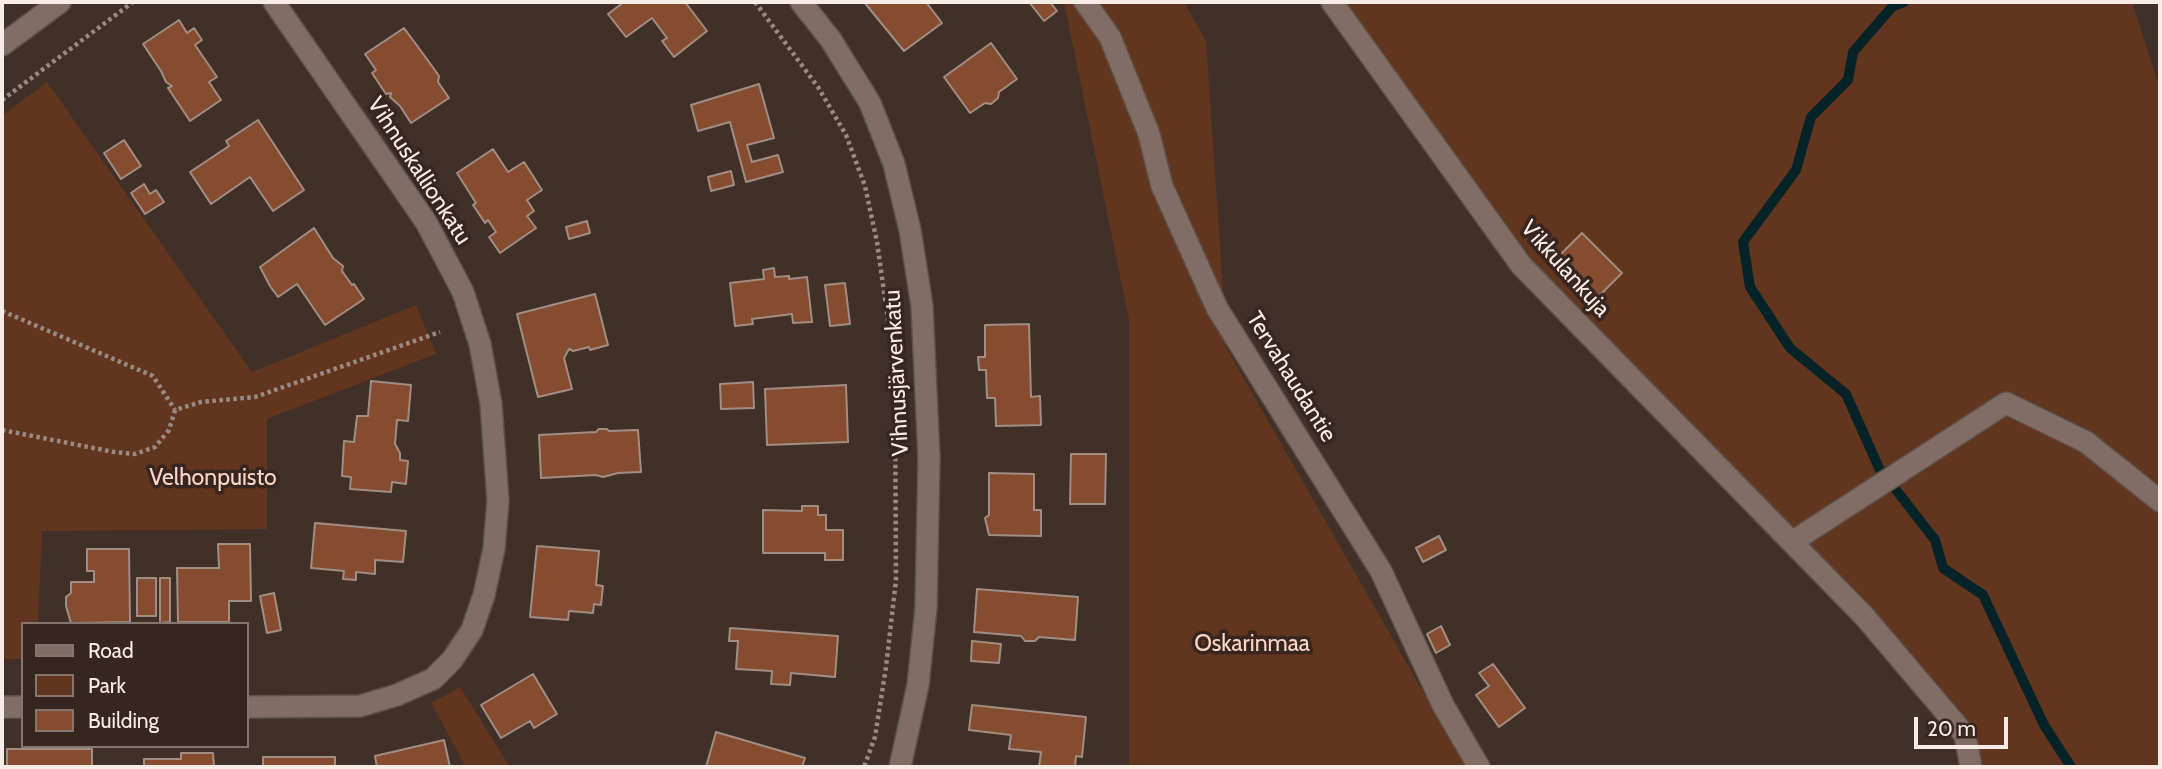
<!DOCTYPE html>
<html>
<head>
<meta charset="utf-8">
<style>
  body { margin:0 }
  #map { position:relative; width:2162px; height:769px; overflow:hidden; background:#413028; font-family:Cabin,sans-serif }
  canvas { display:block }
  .frame { position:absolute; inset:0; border:4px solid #f8ece7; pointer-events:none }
  .legend { position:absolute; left:21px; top:622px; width:228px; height:126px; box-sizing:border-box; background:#37261f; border:2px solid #84756f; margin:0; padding:9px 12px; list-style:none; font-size:21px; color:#f8ece7 }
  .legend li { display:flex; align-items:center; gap:14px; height:35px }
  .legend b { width:35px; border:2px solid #84756f }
  .scale { position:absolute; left:1914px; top:717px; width:94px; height:32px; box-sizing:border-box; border:4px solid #f8ece7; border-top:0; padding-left:9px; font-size:21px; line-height:24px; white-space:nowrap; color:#f8ece7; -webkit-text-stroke:5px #37261f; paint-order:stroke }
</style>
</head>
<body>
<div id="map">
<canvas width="2162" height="769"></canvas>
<div class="frame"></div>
<ul class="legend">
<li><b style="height:9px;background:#816d64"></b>Road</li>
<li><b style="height:19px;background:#62351e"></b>Park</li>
<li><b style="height:19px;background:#864c2f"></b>Building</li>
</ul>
<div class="scale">20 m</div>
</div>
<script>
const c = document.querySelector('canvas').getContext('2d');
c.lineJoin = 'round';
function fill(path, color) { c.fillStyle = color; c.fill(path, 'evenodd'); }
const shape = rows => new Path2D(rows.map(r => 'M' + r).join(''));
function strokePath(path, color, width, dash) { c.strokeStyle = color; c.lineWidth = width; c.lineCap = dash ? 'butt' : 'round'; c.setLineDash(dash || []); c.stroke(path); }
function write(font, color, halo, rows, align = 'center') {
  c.font = font + ' Cabin,sans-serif'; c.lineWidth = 7; c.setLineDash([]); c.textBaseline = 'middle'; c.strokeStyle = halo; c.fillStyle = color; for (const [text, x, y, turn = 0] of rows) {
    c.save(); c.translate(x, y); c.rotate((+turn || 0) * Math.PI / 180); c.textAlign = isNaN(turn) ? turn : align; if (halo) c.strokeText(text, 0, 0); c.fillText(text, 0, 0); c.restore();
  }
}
fill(shape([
  [1064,2,1184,2,1206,41,1227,349,1466,767,1129,767,1129,320],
  [1341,2,2132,2,2160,89,2160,767,1967,767,1965,734,1865,617,1529,258],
  [47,82,252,372,416,305,436,354,267,419,267,529,42,531,38,624,23,624,23,659,2,659,2,116],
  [460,687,510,767,466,767,431,703]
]), '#62351e');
strokePath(shape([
  [1904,2,1892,7,1853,52,1848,80,1811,117,1796,170,1743,242,1750,287,1790,348,1846,394,1879,468,1935,540,1943,568,1983,595,2044,725,2071,767]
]), '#062428', 10);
const building = shape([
  [624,2,685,2,707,31,674,57,662,41,667,38,652,18,626,37,608,14,624,2],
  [864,2,926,2,942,23,904,51,864,2],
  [1029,2,1050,2,1057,11,1044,21,1029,2],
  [179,20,187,33,194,28,202,40,195,45,217,77,209,82,221,100,190,121,168,88,172,86,166,82,161,71,143,44,179,20],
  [404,28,432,66,439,76,438,82,449,98,411,123,400,106,390,97,391,93,386,94,372,73,376,70,365,54,404,28],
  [991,43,1017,79,999,92,998,98,991,104,985,103,970,113,944,77,991,43],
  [759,84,774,138,747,145,752,162,778,155,783,172,746,182,730,122,698,131,691,105,759,84],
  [258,120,304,190,273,211,250,177,211,204,190,172,229,146,226,141,258,120],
  [124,140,141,166,121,179,104,153,124,140],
  [493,149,508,172,524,162,542,190,527,200,534,211,527,216,536,228,500,253,489,237,496,232,488,220,485,223,473,205,476,203,457,173,493,149],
  [731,171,734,185,711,191,708,177,731,171],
  [144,184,150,194,156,190,164,202,145,214,131,193,144,184],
  [587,221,590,233,569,239,566,227,587,221],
  [314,228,333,258,343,266,342,271,352,285,354,284,364,299,325,325,297,284,278,297,270,286,260,267,314,228],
  [1582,233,1622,273,1590,305,1550,265,1582,233],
  [774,268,775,277,789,276,789,279,807,277,812,322,793,323,792,314,752,319,753,324,735,326,730,283,764,279,763,270,774,268],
  [845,283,850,324,830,326,825,285,845,283],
  [595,294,608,345,590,350,589,347,573,351,569,349,564,358,572,389,538,397,517,314,595,294],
  [1029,324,1031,397,1040,396,1041,425,996,426,995,398,987,398,986,370,979,370,978,357,985,357,985,325,1029,324],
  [371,381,411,385,408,421,397,420,395,444,400,453,400,460,408,461,406,484,392,482,391,492,350,489,351,477,342,476,344,441,354,442,357,416,368,416,371,381],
  [753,382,754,408,721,409,720,384,753,382],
  [846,385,848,442,767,445,765,389,846,385],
  [599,429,607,429,609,431,638,430,641,472,618,473,603,477,596,475,541,478,539,435,596,432,599,429],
  [1071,454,1106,454,1105,504,1070,504,1071,454],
  [989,473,1034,474,1034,510,1041,510,1041,536,989,535,985,518,989,515,989,473],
  [802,506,818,506,818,515,826,515,826,530,843,530,843,560,825,560,825,553,763,553,763,510,802,511,802,506],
  [315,523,406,531,403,562,375,560,375,574,356,572,356,580,343,579,344,571,311,568,315,523],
  [1439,536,1446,550,1423,562,1416,548,1439,536],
  [218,544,250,544,251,601,229,601,229,622,178,622,177,568,219,568,218,544],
  [537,546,599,551,596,585,603,586,601,605,594,604,593,613,569,611,568,620,530,617,537,546],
  [87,549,129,549,130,622,71,623,66,606,66,597,71,593,71,582,94,582,94,571,87,571,87,549],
  [137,578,156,578,156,616,137,616,137,578],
  [160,578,170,578,170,622,160,623,160,578],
  [977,589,1078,597,1075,640,1039,637,1035,641,1025,641,1021,636,974,632,977,589],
  [274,593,281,630,267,633,260,596,274,593],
  [1441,626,1450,645,1436,653,1427,634,1441,626],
  [730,628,838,636,835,677,791,673,790,685,771,684,772,671,736,669,738,641,729,641,730,628],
  [972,641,1001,644,999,663,971,661,972,641],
  [1493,664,1525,708,1499,727,1476,695,1489,686,1479,673,1493,664],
  [533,674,557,714,534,728,530,721,501,738,481,705,533,674],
  [972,705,1086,717,1082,757,1076,756,1075,767,1039,767,1041,752,1009,749,1011,735,969,730,972,705],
  [716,732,805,758,802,767,706,767,716,732],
  [444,740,450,767,377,767,375,756,444,740],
  [7,749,92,749,92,767,7,767,7,749],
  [181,753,213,753,214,767,144,767,144,759,181,759,181,753],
  [263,757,335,757,335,767,263,767,263,757]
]);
fill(building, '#864c2f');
strokePath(building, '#a18d84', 2);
const minor = shape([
  [801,2,831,40,870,103,894,164,910,230,922,306,929,458,926,608,918,685,900,767],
  [1085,2,1110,37,1149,134,1162,186,1217,308,1381,571,1443,705,1479,767],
  [1332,2,1521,265,1865,617,1965,735,1971,767],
  [2,45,60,2],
  [1792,542,2006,403,2086,442,2160,501],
  [2,707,23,707],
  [247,707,360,706,397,695,433,679,452,660,472,630,484,595,494,549,498,501,491,404,480,344,463,292,426,222,274,2]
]);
strokePath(minor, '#5d4f49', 24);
strokePath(shape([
  [755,2,818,87,846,135,865,186,877,242,889,327,895,399,896,580,886,667,875,737,864,767],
  [2,100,133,2],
  [2,311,153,376,175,410],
  [2,430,114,452,135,454,155,447,169,430,175,410,201,402,255,397,440,332]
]), '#998b84', 4.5, [3.5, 3.5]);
strokePath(minor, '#816d64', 21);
write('23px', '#f8ece7', '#37261f', [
  ["Vihnuskallionkatu",419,171,57],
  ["Vikkulankuja",1565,269,48],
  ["Vihnusjärvenkatu",897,373,-93],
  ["Tervahaudantie",1291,377,58]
]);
write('23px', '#fcd6c5', '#37261f', [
  ["Velhonpuisto",213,478],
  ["Oskarinmaa",1252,644]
]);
</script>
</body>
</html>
